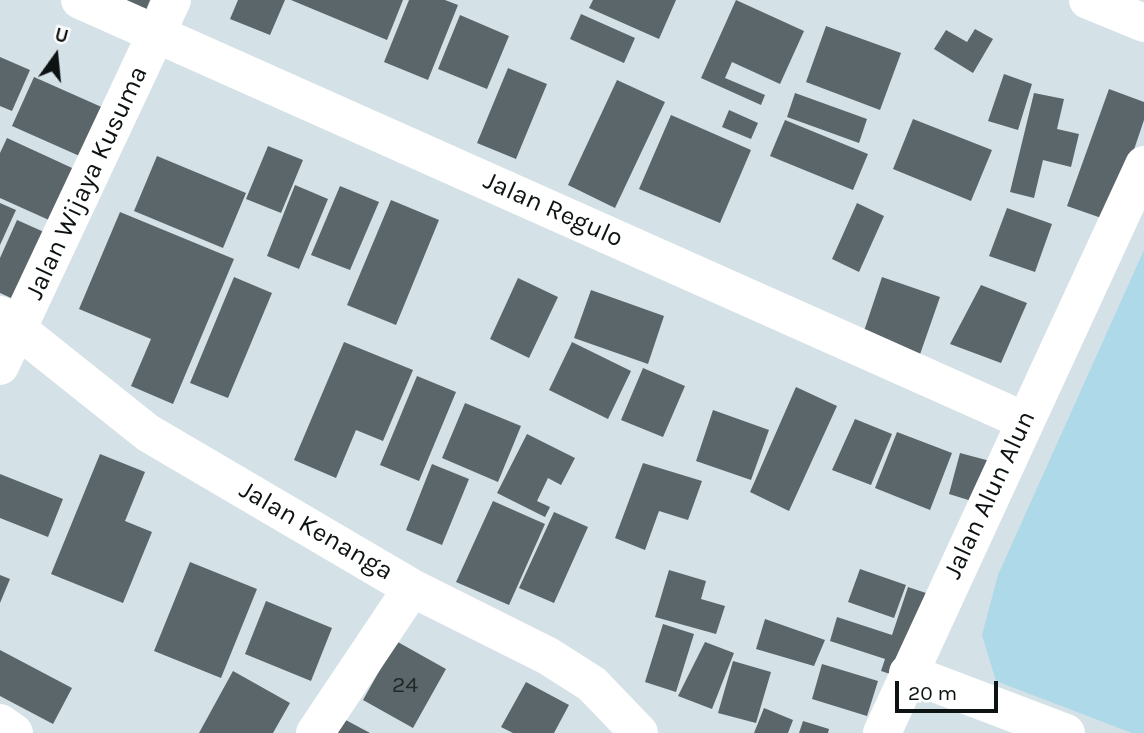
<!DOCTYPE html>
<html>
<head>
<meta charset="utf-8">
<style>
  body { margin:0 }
  #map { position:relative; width:1144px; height:733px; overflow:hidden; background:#d4e1e6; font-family:Karla,sans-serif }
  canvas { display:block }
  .north { position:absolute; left:21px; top:21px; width:70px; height:70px; -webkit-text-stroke:5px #fff; paint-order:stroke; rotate:15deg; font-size:19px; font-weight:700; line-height:28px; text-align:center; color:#0d1213 }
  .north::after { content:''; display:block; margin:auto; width:24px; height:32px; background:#0d1213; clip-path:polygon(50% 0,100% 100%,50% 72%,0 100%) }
  .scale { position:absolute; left:895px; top:681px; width:103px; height:32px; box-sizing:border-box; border:4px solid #0d1213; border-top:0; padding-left:9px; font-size:21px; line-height:24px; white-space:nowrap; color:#0d1213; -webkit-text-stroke:5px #fff; paint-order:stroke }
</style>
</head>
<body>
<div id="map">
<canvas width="1144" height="733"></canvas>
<div class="north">U</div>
<div class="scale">20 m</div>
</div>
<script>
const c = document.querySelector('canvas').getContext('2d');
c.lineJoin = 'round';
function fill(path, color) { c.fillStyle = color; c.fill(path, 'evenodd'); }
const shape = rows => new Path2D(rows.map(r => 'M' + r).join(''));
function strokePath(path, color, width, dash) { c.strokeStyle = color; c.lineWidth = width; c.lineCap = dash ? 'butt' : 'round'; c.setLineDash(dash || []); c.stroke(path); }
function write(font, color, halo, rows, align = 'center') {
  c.font = font + ' Karla,sans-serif'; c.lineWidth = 6; c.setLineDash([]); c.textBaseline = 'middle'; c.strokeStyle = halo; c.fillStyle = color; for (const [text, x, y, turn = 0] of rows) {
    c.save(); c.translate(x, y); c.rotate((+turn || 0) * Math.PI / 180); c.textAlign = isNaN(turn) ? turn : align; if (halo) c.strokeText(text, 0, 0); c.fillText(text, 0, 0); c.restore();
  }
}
fill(shape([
  [1144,250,1144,733,1132,733,996,681,982,635,998,575]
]), '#add9e9');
fill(shape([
  [98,0,150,0,143,18],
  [238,0,285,0,270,35,230,19],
  [291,0,403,0,387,40],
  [409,0,445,0,458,5,428,80,384,62],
  [593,0,676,0,659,39,589,8],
  [736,0,804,31,780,84,732,62,725,78,765,95,761,105,701,78],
  [581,14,635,38,624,63,570,39],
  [460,15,509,36,487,89,438,69],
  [826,26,901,53,880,110,806,82],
  [975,29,993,39,973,73,934,49,946,30,967,42],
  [0,57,30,70,12,111,0,106],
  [508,68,547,84,516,159,477,143],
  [1004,74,1032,84,1018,130,988,121],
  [34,77,106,109,84,158,12,126],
  [617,80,665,102,615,208,568,185],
  [1109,89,1144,102,1144,120,1110,221,1067,206],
  [795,93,867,119,859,143,787,117],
  [1034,93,1064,99,1057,129,1079,134,1071,167,1043,160,1034,198,1010,192],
  [729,110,758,123,751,139,722,127],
  [671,115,751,150,720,223,639,189],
  [913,119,992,150,971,201,893,169],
  [785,120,868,154,853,190,770,156],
  [7,138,83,173,60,225,0,198,0,153],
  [268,146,303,160,281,213,246,199],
  [157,156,246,193,223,248,134,211],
  [295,185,328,199,299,269,267,256],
  [340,186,379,202,350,270,311,255],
  [391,200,439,220,396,325,347,305],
  [0,203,16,210,0,245],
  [857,203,884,216,859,272,832,259],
  [1007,208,1052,224,1035,272,989,256],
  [120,212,234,259,173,404,131,386,151,339,79,309],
  [17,220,53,236,22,303,0,293,0,258],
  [234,277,272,293,228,398,190,383],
  [882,277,940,297,917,363,860,343],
  [518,278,558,297,529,358,490,339],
  [981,285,1027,303,1001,363,950,344],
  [591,290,664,316,648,364,574,338],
  [344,342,413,370,383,441,356,430,336,478,294,460],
  [572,342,631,371,608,419,549,390],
  [643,368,685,386,663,437,621,420],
  [417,376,456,392,419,481,380,465],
  [796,387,837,406,789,511,750,492],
  [465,403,521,426,498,482,442,458],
  [713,410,769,430,751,480,696,461],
  [855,419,892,434,871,485,832,470],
  [897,432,952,453,930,510,875,488],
  [527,434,575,458,561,485,548,478,537,501,550,507,545,517,497,493],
  [960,453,990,461,978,503,949,494],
  [100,454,145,472,125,521,152,532,123,603,51,574],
  [643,463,702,481,688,520,659,511,645,550,615,538],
  [432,464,469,479,442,545,406,530],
  [0,474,63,499,48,537,0,518],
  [493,501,545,524,509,605,456,582],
  [554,512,588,527,554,603,519,588],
  [190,562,257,589,221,678,154,651],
  [860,569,906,585,894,618,848,602],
  [669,570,706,581,701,599,725,606,716,634,655,617],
  [0,575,10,579,0,603],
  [908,587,929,594,902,678,881,671,885,659,830,641,837,617,892,635],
  [266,601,332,628,311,681,245,654],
  [765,619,825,640,814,666,756,649],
  [663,624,694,634,676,692,645,682],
  [396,641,446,669,413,728,363,700],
  [705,642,734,653,712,709,678,696],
  [0,650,72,688,53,724,0,696],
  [733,661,771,672,756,723,718,713],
  [822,664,878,681,867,716,812,699],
  [233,671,290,703,273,733,199,733],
  [526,682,569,705,554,733,513,733,501,727],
  [764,708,793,720,788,733,754,733],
  [342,718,370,733,334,733],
  [803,721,829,729,828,733,799,733]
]), '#5a666a');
strokePath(shape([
  [80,0,1025,421],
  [0,315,148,433,412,588,548,656,592,684,639,733],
  [0,366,172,0],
  [908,673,1066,733],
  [0,723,14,733],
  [315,733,412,588],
  [882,733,1144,165]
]), '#fff', 38);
strokePath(shape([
  [1088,0,1144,23]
]), '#fff', 38);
write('23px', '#202729', null, [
  ["24",405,685]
]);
write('26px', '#0d1213', '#fff', [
  ["Jalan Wijaya Kusuma",87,183,-65],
  ["Jalan Regulo",553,210,24],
  ["Jalan Alun Alun",990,495,-65],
  ["Jalan Kenanga",316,531,30]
]);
</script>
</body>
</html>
